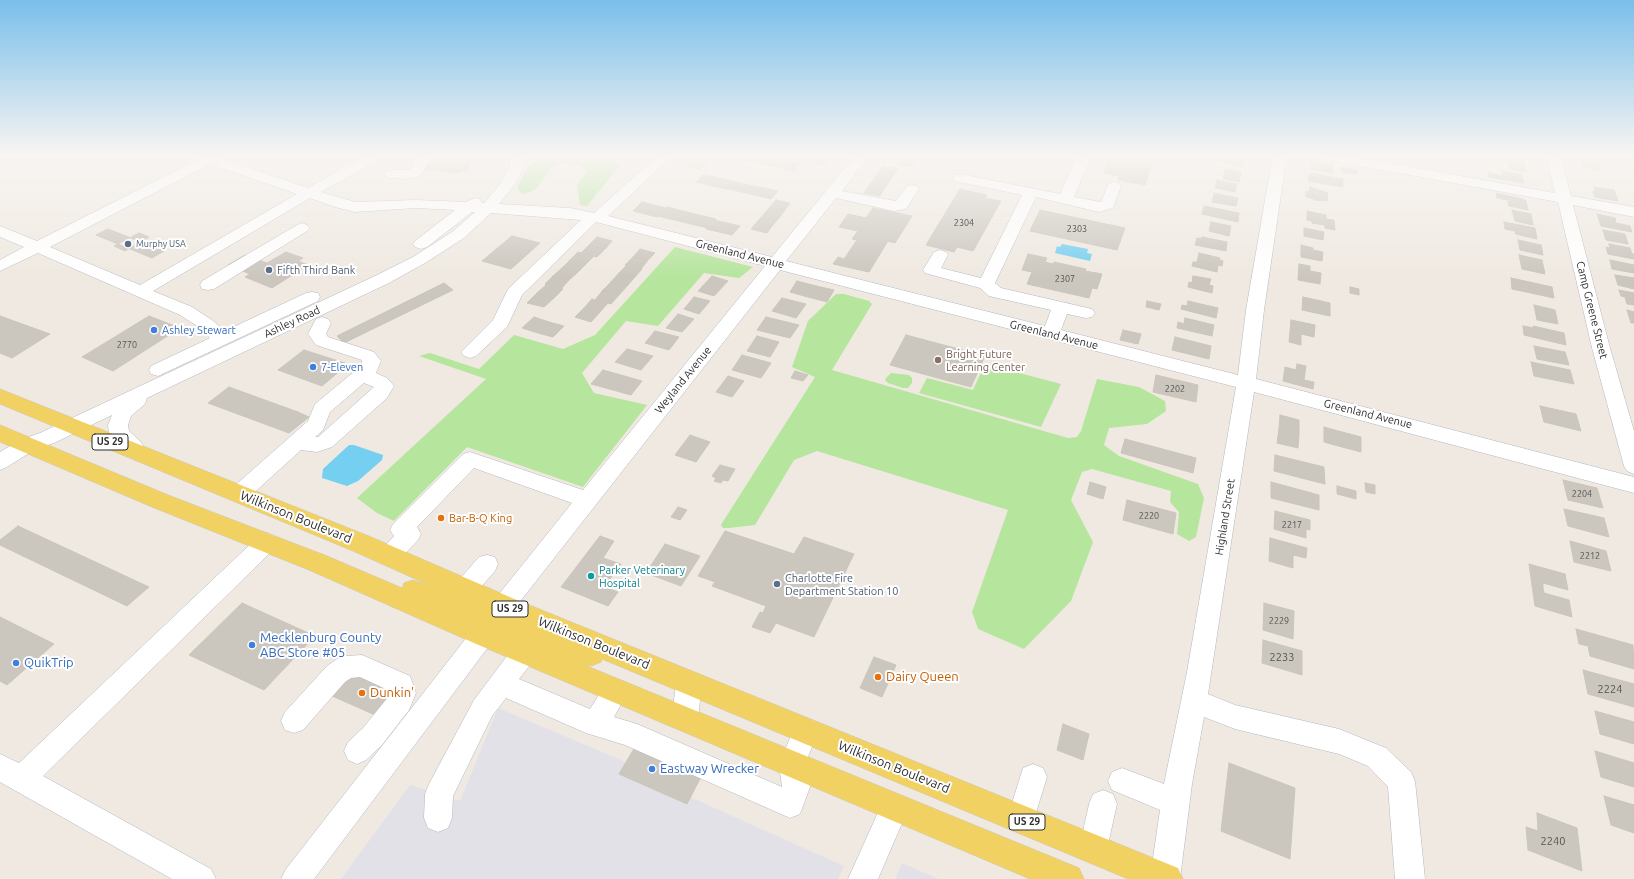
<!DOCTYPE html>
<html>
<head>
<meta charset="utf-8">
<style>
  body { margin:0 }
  canvas { display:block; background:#efe9e1 }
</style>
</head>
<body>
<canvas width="1634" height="879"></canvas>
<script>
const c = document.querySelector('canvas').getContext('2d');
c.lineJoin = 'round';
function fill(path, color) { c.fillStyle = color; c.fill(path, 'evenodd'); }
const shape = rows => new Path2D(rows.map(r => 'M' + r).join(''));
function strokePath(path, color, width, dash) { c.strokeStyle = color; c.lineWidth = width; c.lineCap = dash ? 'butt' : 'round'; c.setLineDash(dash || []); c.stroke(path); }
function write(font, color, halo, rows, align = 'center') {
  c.font = font + ' Ubuntu,sans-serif'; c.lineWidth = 4; c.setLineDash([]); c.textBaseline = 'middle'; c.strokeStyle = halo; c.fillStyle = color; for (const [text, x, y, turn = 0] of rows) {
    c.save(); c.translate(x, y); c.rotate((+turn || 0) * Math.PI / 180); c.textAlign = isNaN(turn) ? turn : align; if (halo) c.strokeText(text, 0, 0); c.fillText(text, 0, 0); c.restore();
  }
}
fill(shape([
  [498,708,626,762,619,774,687,804,690,797,844,866,838,879,341,879,410,785,460,801],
  [902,863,939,879,895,879]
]), '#e3e1e8');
fill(shape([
  [536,154,596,154,611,159,620,165,587,206,580,205,577,185,587,172,580,166,560,163,551,168,537,188,525,194,521,193,517,188,528,167,536,161],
  [675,247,753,267,739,278,704,273,658,326,626,321,582,373,594,393,647,405,583,487,467,447,394,521,377,513,357,498,486,379,419,356,430,353,479,369,514,335,563,349,595,335],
  [836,294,844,294,869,301,872,304,832,370,1068,438,1077,437,1081,431,1097,379,1139,387,1165,401,1166,411,1147,424,1109,428,1104,445,1119,456,1198,484,1204,498,1196,537,1189,541,1177,534,1179,512,1170,502,1171,491,1092,469,1082,472,1071,500,1093,542,1071,601,1024,649,978,629,972,612,1008,510,817,451,794,460,755,525,729,528,723,528,721,525,724,520,815,377,792,367,808,321],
  [985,364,1061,384,1041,427,919,393,927,378,973,390],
  [891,373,909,375,912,378,912,383,908,388,903,388,888,383,885,380,886,378]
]), '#b6e59e');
fill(shape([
  [1062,244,1088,249,1087,253,1092,254,1090,261,1055,253,1057,246,1060,247],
  [349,445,354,445,383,455,382,460,358,481,347,486,322,478,323,469]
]), '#75cff0');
const building = shape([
  [698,154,712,157,706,163,692,160,698,154],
  [739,154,753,154,747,161,735,158,739,154],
  [753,154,755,154,765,156,758,163,747,161,753,154],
  [818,154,834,154,830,159,816,156,818,154],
  [904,154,920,154,916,161,901,158,904,154],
  [1111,154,1155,154,1145,185,1118,180,1119,176,1104,173,1111,154],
  [1491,154,1521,154,1523,161,1492,155,1491,154],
  [1219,155,1245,160,1244,166,1241,166,1241,167,1218,161,1219,155],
  [765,156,777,158,770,166,758,163,765,156],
  [816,156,830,159,825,165,811,162,816,156],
  [474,157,468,170,454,173,436,169,414,170,418,161,474,157],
  [777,158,788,161,782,168,770,166,777,158],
  [901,158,916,161,911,167,897,164,901,158],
  [1580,158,1598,161,1601,170,1583,167,1580,158],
  [692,160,706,163,700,169,686,166,692,160],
  [1507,160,1523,162,1526,172,1510,169,1507,160],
  [788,161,800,163,794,171,782,168,788,161],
  [1312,161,1333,165,1333,173,1311,169,1312,161],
  [883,166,898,169,893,176,879,172,883,166],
  [1341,167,1357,170,1357,174,1342,172,1341,167],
  [1225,169,1241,172,1239,182,1223,179,1225,169],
  [1502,171,1522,175,1524,183,1489,177,1488,172,1503,176,1502,171],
  [879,172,893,176,889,182,874,179,879,172],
  [1312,173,1343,179,1343,187,1308,181,1309,175,1312,175,1312,173],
  [703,175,715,177,708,185,696,182,703,175],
  [715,177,728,180,721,188,708,185,715,177],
  [874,179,889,182,884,189,869,186,874,179],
  [728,180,740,183,733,190,721,188,728,180],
  [1217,180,1237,184,1235,192,1215,188,1217,180],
  [740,183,753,186,746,193,733,190,740,183],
  [753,186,765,188,759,196,746,193,753,186],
  [869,186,884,189,880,196,864,193,869,186],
  [1310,187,1328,193,1327,201,1314,200,1314,199,1306,197,1306,191,1309,192,1310,187],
  [1594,187,1614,190,1618,201,1595,197,1593,191,1595,192,1594,187],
  [765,188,778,191,771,199,759,196,765,188],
  [960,189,987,195,985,198,1001,201,973,251,957,247,954,252,926,245,960,189],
  [1214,193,1238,198,1236,206,1212,202,1214,193],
  [1496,193,1523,199,1526,201,1528,210,1509,206,1508,200,1497,198,1496,193],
  [776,200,790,203,785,210,770,207,776,200],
  [642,202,654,205,645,214,633,211,642,202],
  [654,205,666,208,657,217,645,214,654,205],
  [1204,206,1239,213,1238,222,1202,214,1204,206],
  [667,207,679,210,670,219,658,216,667,207],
  [770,207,785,210,779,218,764,214,770,207],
  [873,208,912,216,895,243,888,241,869,272,833,264,838,257,844,259,857,240,852,239,858,231,839,227,848,214,866,218,873,208],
  [679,210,691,213,683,222,670,219,679,210],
  [1040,210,1125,228,1117,250,1030,231,1040,210],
  [1512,210,1531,214,1533,225,1515,221,1512,210],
  [1307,211,1326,215,1326,219,1334,220,1335,230,1325,228,1325,225,1312,223,1312,221,1307,220,1307,211],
  [691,213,703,216,695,225,683,222,691,213],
  [764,214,779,218,772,226,757,222,764,214],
  [1597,214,1615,218,1616,223,1630,226,1632,232,1601,226,1597,214],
  [703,216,716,219,708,228,695,225,703,216],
  [714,220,727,223,719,232,706,229,714,220],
  [757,222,772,226,767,233,751,229,757,222],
  [1211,222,1231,226,1229,236,1209,231,1211,222],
  [1504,222,1535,228,1537,239,1516,234,1515,231,1505,229,1504,222],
  [727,223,740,226,732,235,719,232,727,223],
  [1304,228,1324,232,1323,240,1304,236,1304,228],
  [108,229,164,251,152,258,96,235,108,229],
  [1603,230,1625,234,1628,244,1606,240,1603,230],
  [139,233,149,237,125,251,114,246,139,233],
  [512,236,540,243,511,269,482,261,512,236],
  [597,237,612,241,605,249,589,245,597,237],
  [1202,237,1227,242,1226,251,1195,245,1197,238,1201,239,1202,237],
  [1518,240,1541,245,1543,255,1520,250,1518,240],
  [1609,244,1630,248,1632,254,1634,254,1634,259,1608,254,1606,247,1610,248,1609,244],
  [589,245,605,249,597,257,581,253,589,245],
  [1301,245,1313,248,1313,250,1323,252,1322,261,1301,257,1301,245],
  [640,249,655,253,648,260,633,257,640,249],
  [286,252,303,258,298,261,308,265,272,288,245,277,250,274,228,265,245,255,267,263,286,252],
  [578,252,581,253,594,256,586,264,570,260,578,252],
  [1199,253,1220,258,1219,260,1223,261,1222,266,1218,265,1217,272,1192,266,1193,262,1197,262,1199,253],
  [1028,254,1047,258,1045,262,1053,264,1054,262,1086,269,1085,271,1102,274,1097,289,1092,288,1089,298,1027,284,1032,272,1022,270,1028,254],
  [1519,255,1542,260,1545,274,1522,269,1519,255],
  [633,257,648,260,641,269,625,265,633,257],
  [570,260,586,264,578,272,562,268,570,260],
  [1610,260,1634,265,1634,273,1612,269,1610,260],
  [1299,264,1310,266,1310,271,1321,273,1320,284,1298,280,1299,264],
  [627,265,641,269,642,269,635,277,619,273,627,265],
  [562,268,578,272,569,280,553,276,562,268],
  [619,273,635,277,627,286,611,282,619,273],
  [1615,275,1634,278,1634,289,1618,285,1615,275],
  [553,276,569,280,561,289,545,284,553,276],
  [712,276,728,281,714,296,698,291,712,276],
  [1193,276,1211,279,1209,285,1213,286,1212,293,1188,287,1189,282,1192,283,1193,276],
  [1511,278,1552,287,1554,298,1512,289,1511,278],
  [797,281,816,286,808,297,790,292,797,281],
  [611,282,627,286,619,295,603,290,611,282],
  [444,283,453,290,344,343,337,336,444,283],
  [546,285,561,289,563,289,554,298,537,293,546,285],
  [816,286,834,290,827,302,808,297,816,286],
  [1350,287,1359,289,1359,295,1350,293,1350,287],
  [603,290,619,295,611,304,595,300,603,290],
  [1619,290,1634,293,1634,305,1627,304,1625,297,1621,296,1619,290],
  [537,293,554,298,544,307,527,303,537,293],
  [694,297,710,301,699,314,684,309,694,297],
  [1303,297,1330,303,1330,316,1302,310,1303,297],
  [782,298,806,304,796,318,772,311,782,298],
  [592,299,595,300,608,303,600,312,584,308,592,299],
  [1147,301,1161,304,1159,310,1146,307,1147,301],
  [1188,301,1218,308,1216,318,1181,309,1182,305,1187,306,1188,301],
  [1534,305,1555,310,1558,324,1537,320,1534,305],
  [584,308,600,312,591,322,575,317,584,308],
  [1627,310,1634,312,1634,323,1631,323,1627,310],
  [678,314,694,319,682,332,666,328,678,314],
  [0,316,50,334,12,358,0,353,0,316],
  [149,316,180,328,113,371,82,357,149,316],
  [534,317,549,322,538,333,522,328,534,317],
  [766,317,799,325,790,338,757,330,766,317],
  [1185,318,1214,325,1212,336,1177,328,1178,322,1184,324,1185,318],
  [1291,320,1315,325,1314,337,1301,334,1301,345,1289,342,1291,320],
  [549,322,564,326,553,337,538,333,549,322],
  [1523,326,1534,328,1533,326,1564,333,1566,345,1524,335,1523,326],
  [1123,330,1141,334,1138,344,1120,340,1123,330],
  [655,331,679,337,669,350,645,343,655,331],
  [906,335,985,356,971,387,890,365,906,335],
  [757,336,779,342,770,357,747,351,757,336],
  [1175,337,1211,346,1209,359,1172,350,1175,337],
  [1534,346,1565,352,1569,365,1537,359,1534,346],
  [627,349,653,356,641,370,615,362,627,349],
  [304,350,348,364,322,386,278,370,304,350],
  [742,355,771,363,761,378,732,370,742,355],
  [1531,362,1570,370,1574,384,1534,376,1531,362],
  [1297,364,1306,366,1304,380,1314,382,1313,389,1283,381,1285,367,1296,370,1297,364],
  [603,370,642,381,631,395,591,384,603,370],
  [795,371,808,375,803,381,791,378,795,371],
  [1156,375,1198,385,1196,402,1153,392,1156,375],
  [728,376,744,381,732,397,716,392,728,376],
  [229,387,298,412,309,417,289,433,208,403,229,387],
  [1540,406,1576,414,1581,431,1544,422,1540,406],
  [1280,415,1299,420,1299,434,1279,429,1280,415],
  [1324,427,1342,432,1342,447,1324,442,1324,427],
  [1279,429,1299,434,1298,448,1277,443,1279,429],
  [1342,432,1361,437,1361,452,1342,447,1342,432],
  [690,435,710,442,696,462,675,455,690,435],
  [1125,439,1196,458,1193,473,1121,453,1125,439],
  [1275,455,1324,467,1325,484,1274,471,1275,455],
  [720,465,735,469,728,481,723,480,721,483,714,481,716,478,712,476,720,465],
  [1563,480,1597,488,1603,508,1568,500,1563,480],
  [1090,482,1106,487,1103,499,1087,494,1090,482],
  [1271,482,1319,495,1319,510,1271,498,1271,482],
  [1365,483,1375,485,1375,494,1366,492,1365,483],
  [1337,486,1356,491,1356,499,1337,494,1337,486],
  [1127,500,1176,513,1173,534,1123,520,1127,500],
  [678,507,687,510,680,520,671,517,678,507],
  [1564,509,1604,518,1609,537,1568,526,1564,509],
  [1275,511,1310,520,1310,530,1306,529,1306,538,1274,529,1275,511],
  [18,526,149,587,127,606,0,545,0,540,18,526],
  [725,531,794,554,804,537,854,554,814,637,776,623,770,633,752,627,760,612,763,613,766,606,712,586,715,582,698,576,725,531],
  [600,536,614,541,603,558,621,564,604,587,618,592,608,606,561,587,600,536],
  [1270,538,1307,548,1306,558,1293,555,1293,568,1269,561,1270,538],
  [1570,541,1606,551,1611,571,1574,562,1570,541],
  [665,544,700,556,681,586,646,573,665,544],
  [1529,564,1565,574,1568,590,1543,583,1543,588,1532,585,1529,564],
  [1532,585,1543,588,1544,593,1569,600,1572,617,1535,606,1532,585],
  [242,603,315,636,264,690,189,655,242,603],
  [1264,603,1294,611,1293,639,1263,630,1264,603],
  [0,617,54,644,7,685,0,681,0,617],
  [1576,629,1633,645,1634,669,1590,656,1588,646,1579,644,1576,629],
  [1263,640,1302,651,1302,675,1262,663,1263,640],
  [874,657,896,665,882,697,860,688,874,657],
  [1583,670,1634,684,1634,707,1588,694,1583,670],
  [351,672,394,691,375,715,330,695,351,672],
  [1595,711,1634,722,1634,744,1600,734,1595,711],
  [1063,724,1089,734,1083,760,1057,750,1063,724],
  [638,742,701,777,687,804,619,774,638,742],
  [1595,751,1634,763,1634,787,1601,777,1595,751],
  [1229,763,1295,788,1290,859,1221,831,1229,763],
  [1604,796,1634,805,1634,833,1611,825,1604,796],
  [1537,813,1577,828,1582,871,1528,850,1526,827,1538,831,1537,813]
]);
fill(building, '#cbc7bf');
strokePath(building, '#cbc5ba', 1);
const minor = shape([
  [187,154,220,154,222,156,220,158,308,188,368,154,385,154,383,157,321,192,355,202,416,200,466,202,475,198,480,199,482,203,484,203,501,183,509,168,513,154,527,154,523,168,515,184,499,204,570,208,594,213,659,154,674,154,608,216,772,257,856,154,870,154,842,191,896,201,907,186,912,185,917,186,919,189,906,209,894,211,836,198,786,261,1045,326,1051,310,989,296,980,288,925,273,923,270,934,252,940,250,946,252,948,255,941,268,981,278,1022,195,955,181,953,178,955,175,960,174,1060,194,1078,154,1092,154,1074,197,1101,202,1109,183,1114,182,1119,183,1121,186,1113,208,1099,212,1036,197,995,283,1001,288,1092,309,1095,313,1092,317,1086,318,1067,314,1061,330,1238,375,1246,310,1273,154,1287,154,1264,310,1256,379,1634,477,1634,493,1254,392,1208,694,1235,705,1339,729,1386,748,1411,772,1415,781,1425,879,1395,879,1388,787,1368,766,1339,754,1235,729,1204,717,1192,784,1180,879,1150,879,1160,810,1112,790,1108,781,1112,772,1122,768,1164,784,1187,672,1236,387,780,270,511,613,503,616,495,613,491,606,495,599,572,503,474,468,417,527,421,534,418,540,397,562,389,565,381,562,378,556,381,550,394,536,390,530,393,524,463,454,470,452,583,490,765,266,596,222,522,295,507,327,476,356,470,358,464,356,461,352,493,320,508,289,581,220,491,213,464,238,425,263,389,283,147,398,145,404,131,416,128,425,129,431,141,442,144,447,144,452,141,457,134,459,127,457,124,450,112,439,109,434,108,425,112,415,54,443,34,450,7,467,0,470,0,452,20,440,40,433,377,275,413,257,452,232,475,212,472,212,427,247,421,249,415,247,413,244,415,241,455,210,416,208,355,212,335,207,310,198,153,291,192,307,212,320,225,331,306,293,312,292,318,293,320,297,318,301,158,376,151,374,149,370,151,366,210,338,200,328,180,315,38,253,0,271,0,260,24,247,0,237,0,226,37,241,197,160,189,157,187,154],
  [210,164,297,194,140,285,50,247,210,164],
  [420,154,434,154,420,176,407,179,391,178,386,177,384,174,386,171,391,170,410,170,420,154],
  [1310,154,1339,154,1555,193,1546,154,1560,154,1571,196,1634,207,1634,217,1573,205,1610,348,1634,431,1634,474,1627,471,1624,466,1592,348,1558,202,1317,158,1312,157,1310,154],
  [302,223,307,225,310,228,307,231,214,289,208,290,202,289,200,285,202,281,297,225,302,223],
  [322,317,328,319,331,323,326,334,328,337,374,352,381,361,376,373,387,378,394,386,387,398,332,447,317,452,301,450,246,500,239,502,232,500,228,494,232,488,308,421,315,404,361,366,362,360,316,345,308,334,316,319,322,317],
  [364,383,374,387,318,437,315,437,323,430,330,412,364,383],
  [267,533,275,536,278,542,275,548,43,776,211,869,216,879,172,879,0,782,0,754,19,763,259,536,267,533],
  [487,555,495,557,498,564,495,571,473,596,465,599,457,596,453,589,457,582,479,557,487,555],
  [483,624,492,628,495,635,492,642,314,879,281,879,286,869,474,628,483,624],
  [525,641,534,644,537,652,534,660,519,679,590,709,607,682,616,678,625,682,629,690,614,717,637,724,782,787,779,764,797,721,806,718,815,721,819,730,805,764,810,787,800,814,790,818,625,745,586,733,506,698,492,716,453,796,452,818,448,828,438,832,428,828,424,818,425,794,429,784,474,700,516,644,525,641],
  [362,655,410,676,416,693,409,710,381,746,366,760,357,764,348,760,344,751,348,742,363,728,389,696,390,691,360,677,351,678,345,682,303,730,294,733,285,730,281,721,285,712,327,666,337,659,346,656,362,655],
  [689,671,698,674,702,682,698,719,694,728,685,731,676,728,672,719,676,682,680,674,689,671],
  [1033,764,1043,768,1047,777,1031,829,1021,833,1011,829,1007,819,1023,768,1033,764],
  [1103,790,1113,794,1117,804,1107,849,1103,859,1093,863,1083,859,1079,849,1089,804,1093,794,1103,790],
  [895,793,905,797,909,807,878,879,848,879,885,797,895,793]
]);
const major = shape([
  [0,389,371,537,512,598,1178,868,1183,879,1128,879,602,659,601,662,591,666,582,664,1079,868,1084,879,1030,879,474,643,309,570,152,507,0,442,0,425,168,495,327,556,402,588,404,583,413,580,431,586,353,551,0,404,0,389]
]);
strokePath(minor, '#b4b7c1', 1);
strokePath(major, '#c9c9c9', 1);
fill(minor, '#fff');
fill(major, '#f2d163');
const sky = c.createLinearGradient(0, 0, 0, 277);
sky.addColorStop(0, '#7abfeb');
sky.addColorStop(0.56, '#f8f5f2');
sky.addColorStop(1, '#f8f5f200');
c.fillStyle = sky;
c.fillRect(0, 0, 1634, 277);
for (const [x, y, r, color] of [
  [128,244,4,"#5c6f8a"],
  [269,270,4,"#5c6f8a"],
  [154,330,4,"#3f7fe0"],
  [938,360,4,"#8d6e63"],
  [313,367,4,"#3f7fe0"],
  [441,518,4,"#e8710a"],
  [591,576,4,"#0f9aa8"],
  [777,584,4,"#5c6f8a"],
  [252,645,4,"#3f7fe0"],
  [16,663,4,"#3f7fe0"],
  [878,677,4,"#e8710a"],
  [362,693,4,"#e8710a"],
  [652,769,4,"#3f7fe0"]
]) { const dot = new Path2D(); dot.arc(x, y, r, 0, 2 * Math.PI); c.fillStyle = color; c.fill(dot); strokePath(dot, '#fff', 1.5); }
write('9px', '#555452', null, [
  ["2304",964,223],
  ["2303",1077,229],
  ["2307",1065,279],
  ["2770",127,345],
  ["2202",1175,389],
  ["2204",1582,494],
  ["2220",1149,516],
  ["2217",1292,525],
  ["2212",1590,556],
  ["2229",1279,621]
]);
write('9px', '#4e5e75', '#fff', [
  ["Murphy USA",136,244]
], 'left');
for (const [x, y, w] of [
  [110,442,36],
  [510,609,36],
  [1027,822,36]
]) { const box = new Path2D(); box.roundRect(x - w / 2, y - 8, w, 16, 3); c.fillStyle = '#fff'; c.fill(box); strokePath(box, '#2e2e2e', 1); }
write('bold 10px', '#2e2e2e', null, [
  ["US 29",110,442],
  ["US 29",510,609],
  ["US 29",1027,822]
]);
write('11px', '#2e2e2e', '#fff', [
  ["Greenland Avenue",740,254,14],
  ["Camp Greene Street",1592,310,76],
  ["Ashley Road",292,322,-25],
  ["Greenland Avenue",1054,335,14],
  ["Weyland Avenue",683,380,-51],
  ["Greenland Avenue",1368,414,14],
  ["Highland Street",1225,517,-81]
]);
write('11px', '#4e5e75', '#fff', [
  ["Fifth Third Bank",277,270],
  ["Charlotte Fire",785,578],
  ["Department Station 10",785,591]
], 'left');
write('11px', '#366cbe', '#fff', [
  ["Ashley Stewart",162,330],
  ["7-Eleven",321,367]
], 'left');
write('11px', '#785e54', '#fff', [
  ["Bright Future",946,354],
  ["Learning Center",946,367]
], 'left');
write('11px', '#c56008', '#fff', [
  ["Bar-B-Q King",449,518]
], 'left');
write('11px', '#0d838f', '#fff', [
  ["Parker Veterinary",599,570],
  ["Hospital",599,583]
], 'left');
write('11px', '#555452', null, [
  ["2233",1282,657],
  ["2224",1610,689],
  ["2240",1553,841]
]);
write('13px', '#2e2e2e', '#fff', [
  ["Wilkinson Boulevard",296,517,22],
  ["Wilkinson Boulevard",594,643,22],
  ["Wilkinson Boulevard",894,767,22]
]);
write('13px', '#366cbe', '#fff', [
  ["Mecklenburg County",260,638],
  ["ABC Store #05",260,653],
  ["QuikTrip",24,663],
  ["Eastway Wrecker",660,769]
], 'left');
write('13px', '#c56008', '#fff', [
  ["Dairy Queen",886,677],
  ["Dunkin'",370,693]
], 'left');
</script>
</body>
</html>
